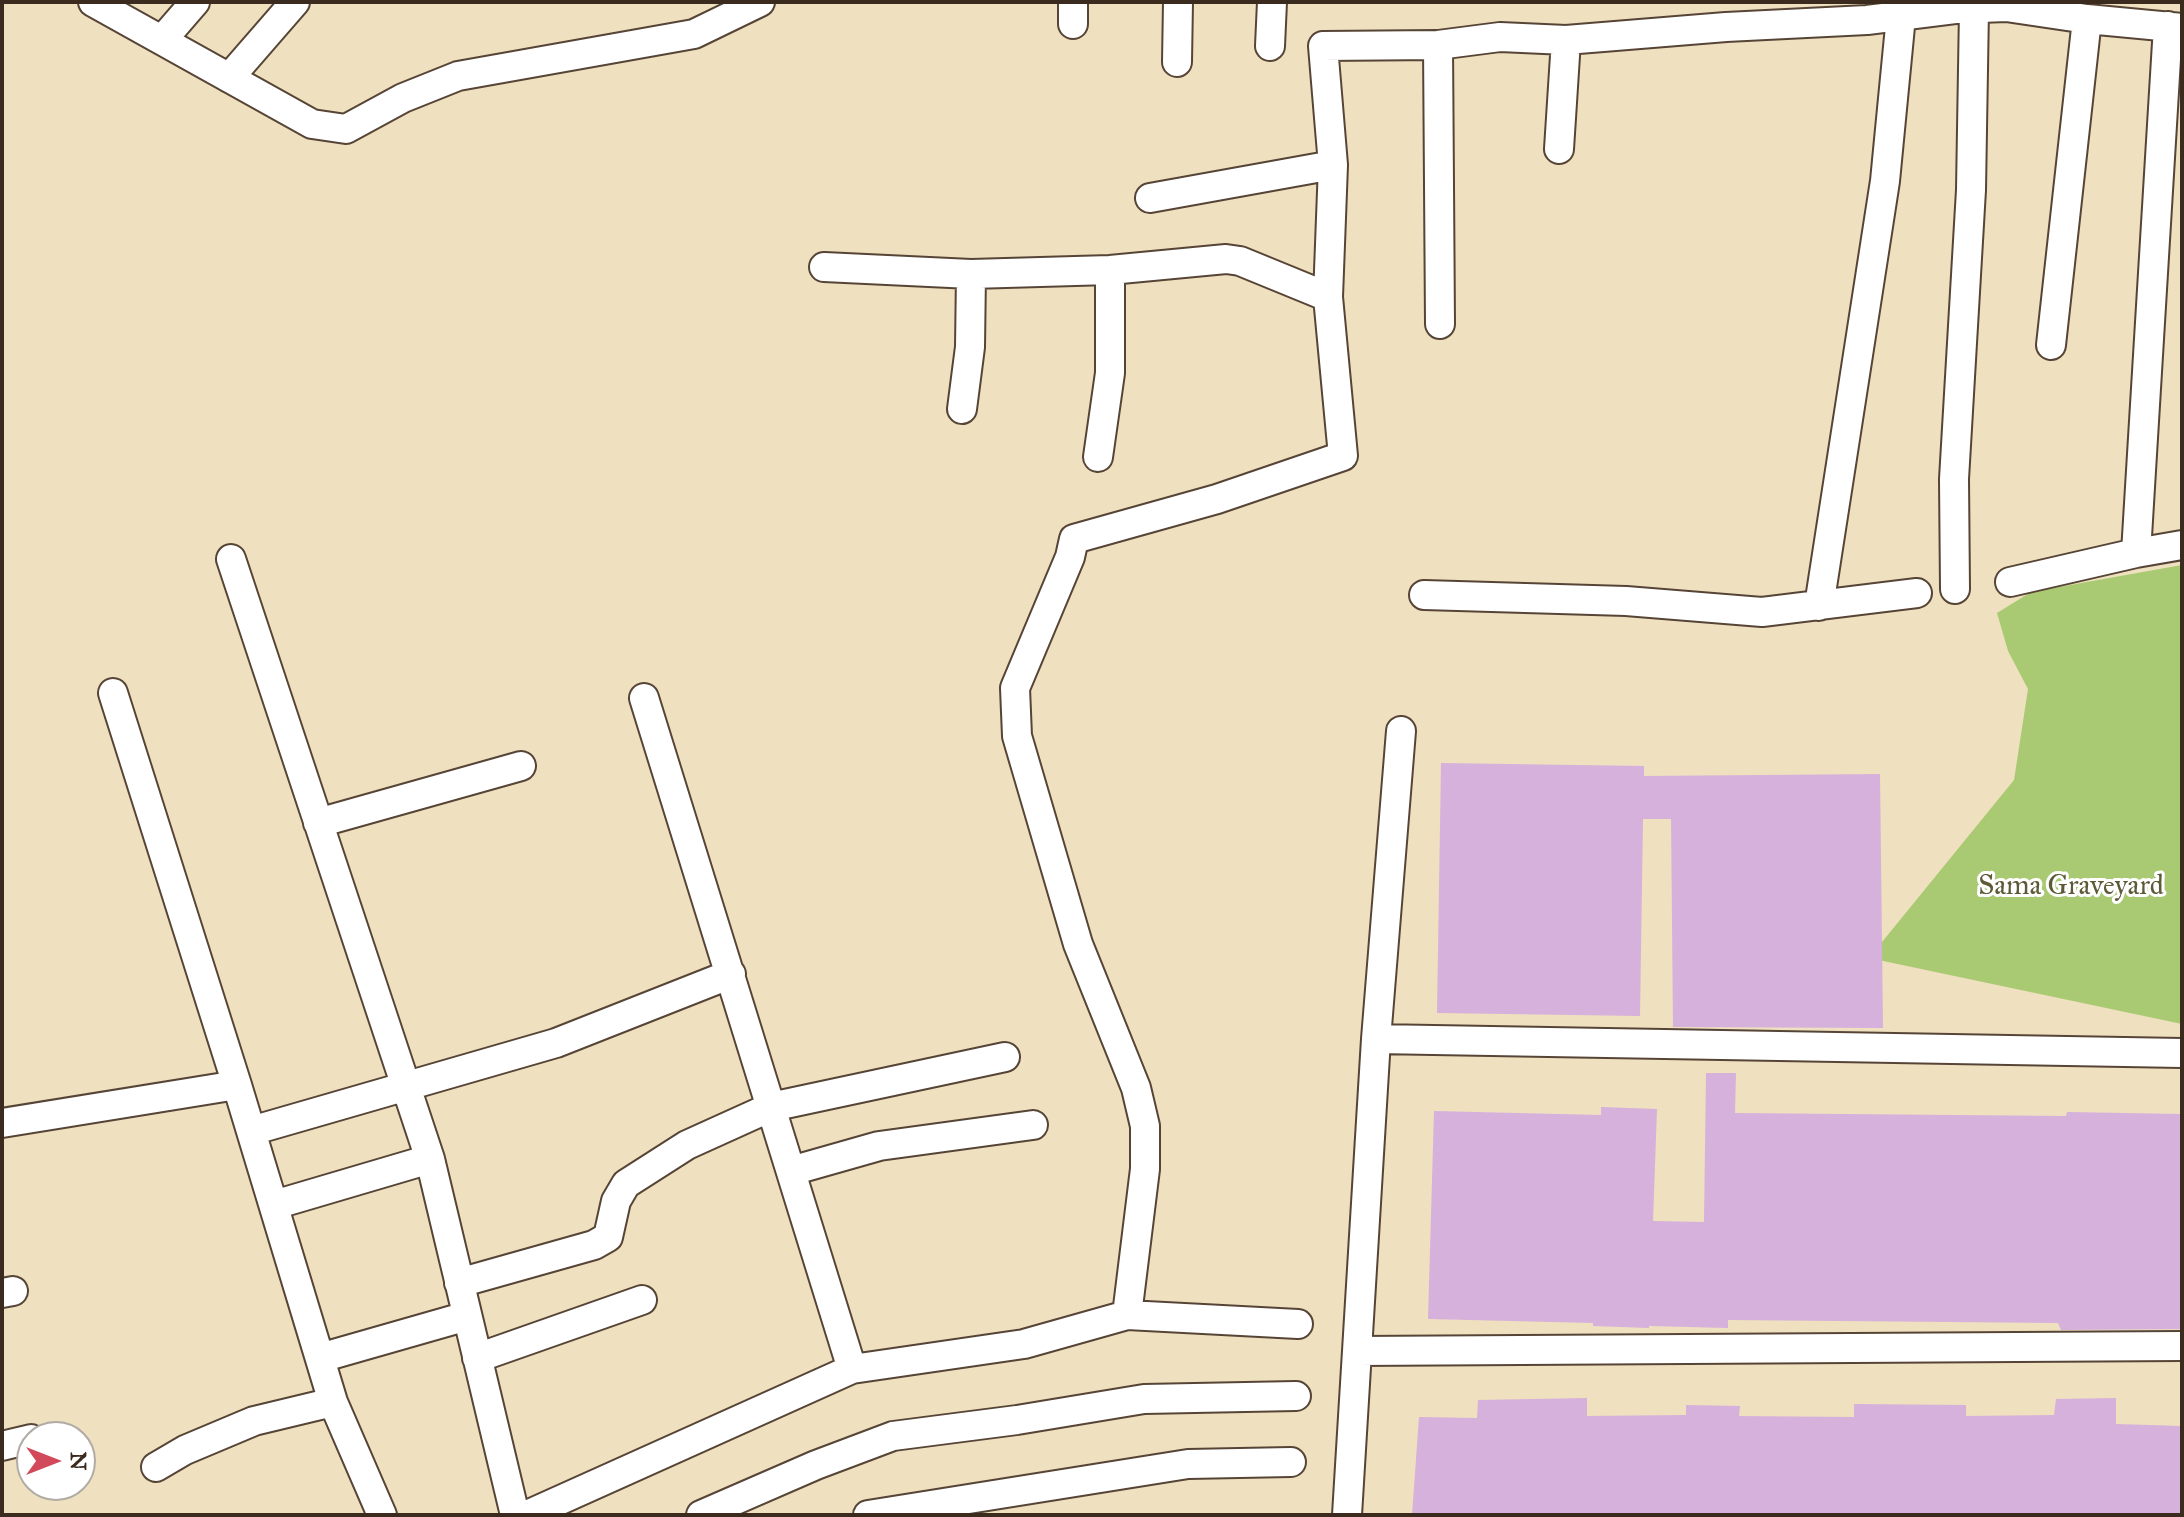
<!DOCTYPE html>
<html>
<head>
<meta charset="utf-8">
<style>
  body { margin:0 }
  #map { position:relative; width:2184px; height:1517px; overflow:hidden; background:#efe0bf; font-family:"IM FELL Great Primer",serif }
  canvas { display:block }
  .frame { position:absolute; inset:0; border:4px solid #3b2a1e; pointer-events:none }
  .north { position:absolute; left:16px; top:1421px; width:80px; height:80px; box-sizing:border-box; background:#fff; border:2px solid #b1aaa5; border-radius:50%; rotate:90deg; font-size:22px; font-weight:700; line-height:32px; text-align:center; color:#3b2a1e }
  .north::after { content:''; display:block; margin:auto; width:28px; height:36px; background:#d1495b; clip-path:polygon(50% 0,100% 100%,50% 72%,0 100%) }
</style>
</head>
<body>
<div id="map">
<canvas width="2184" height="1517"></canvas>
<div class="frame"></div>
<div class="north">N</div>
</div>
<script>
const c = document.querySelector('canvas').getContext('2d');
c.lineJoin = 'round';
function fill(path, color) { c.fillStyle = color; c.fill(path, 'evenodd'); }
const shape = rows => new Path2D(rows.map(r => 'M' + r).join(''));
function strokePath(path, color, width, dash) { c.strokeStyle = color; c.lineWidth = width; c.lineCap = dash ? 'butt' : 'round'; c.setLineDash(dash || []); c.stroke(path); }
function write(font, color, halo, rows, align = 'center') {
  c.font = font + ' "IM FELL Great Primer",serif'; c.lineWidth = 6; c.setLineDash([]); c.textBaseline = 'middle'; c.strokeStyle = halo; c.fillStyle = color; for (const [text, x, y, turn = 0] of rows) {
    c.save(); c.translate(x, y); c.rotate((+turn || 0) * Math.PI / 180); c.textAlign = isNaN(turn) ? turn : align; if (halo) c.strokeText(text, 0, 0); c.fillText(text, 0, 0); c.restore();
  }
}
fill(shape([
  [2182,565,2182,1024,1869,958,2014,780,2028,689,2008,651,1997,613,2031,592]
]), '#a9ca72');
fill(shape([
  [1441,763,1644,766,1644,776,1880,774,1883,1028,1673,1027,1671,819,1643,819,1640,1016,1437,1013],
  [1706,1073,1736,1073,1735,1113,2066,1116,2067,1112,2182,1114,2182,1329,2061,1330,2058,1323,1728,1320,1728,1328,1649,1326,1649,1328,1593,1326,1593,1323,1428,1319,1434,1111,1601,1115,1601,1107,1657,1109,1653,1221,1704,1222],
  [1587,1398,1587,1416,1686,1415,1686,1405,1740,1406,1739,1416,1854,1417,1854,1404,1966,1405,1966,1416,2054,1415,2056,1399,2116,1398,2116,1424,2182,1426,2182,1515,1755,1515,1675,1513,1675,1515,1412,1515,1419,1417,1477,1418,1478,1400]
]), '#d5b1dc');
const minor = shape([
  [93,2,312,124,346,129,403,98,458,76,694,34,760,2],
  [1073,24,1073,2],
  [163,39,195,2],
  [1438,45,1440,324],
  [1270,46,1272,2],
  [1177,62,1178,2],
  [229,78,295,2],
  [1559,149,1566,40],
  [1150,198,1333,165],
  [824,267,971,274,1110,270,1226,259,1240,261,1328,297],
  [2051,345,2087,19],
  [962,409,970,347,971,274],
  [1098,457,1110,373,1110,270],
  [2136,553,2168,26],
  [231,559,430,1159,515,1515],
  [2010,582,2136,553,2182,545],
  [1955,589,1954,479,1971,190,1974,9],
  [1424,595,1626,601,1762,612,1917,593],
  [1819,606,1885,181,1901,16],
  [113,693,237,1085,333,1402,382,1515],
  [644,698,852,1369],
  [318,823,521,766],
  [1376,1039,1401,731],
  [2,1123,237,1085],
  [251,1131,556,1043,731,974],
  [791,1171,879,1146,1033,1125],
  [274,1205,430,1159],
  [459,1283,594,1245,608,1237,616,1201,626,1184,687,1145,771,1107,1005,1057],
  [2,1293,13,1291],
  [1127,1315,1145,1169,1145,1126,1136,1088,1078,944,1017,736,1015,688,1070,557,1074,539,1217,499,1343,456,1328,297,1333,165,1323,46,1438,45,1500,37,1566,40,1726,27,1867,20,1955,9,2006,7,2087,19,2182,28],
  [1357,1351,2182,1346],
  [320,1358,467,1316],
  [477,1358,642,1300],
  [2,1446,31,1439],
  [156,1467,185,1450,254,1421,333,1402],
  [527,1515,852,1369,1024,1344,1127,1315,1298,1324],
  [701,1515,816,1465,893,1436,1017,1420,1144,1399,1296,1396],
  [868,1515,1188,1464,1291,1462],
  [1347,1515,1376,1039,2182,1053]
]);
strokePath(minor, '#564536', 32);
strokePath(minor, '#fff', 28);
write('28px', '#5c5a37', '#fff', [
  ["Sama Graveyard",2071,887]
]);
</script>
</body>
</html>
